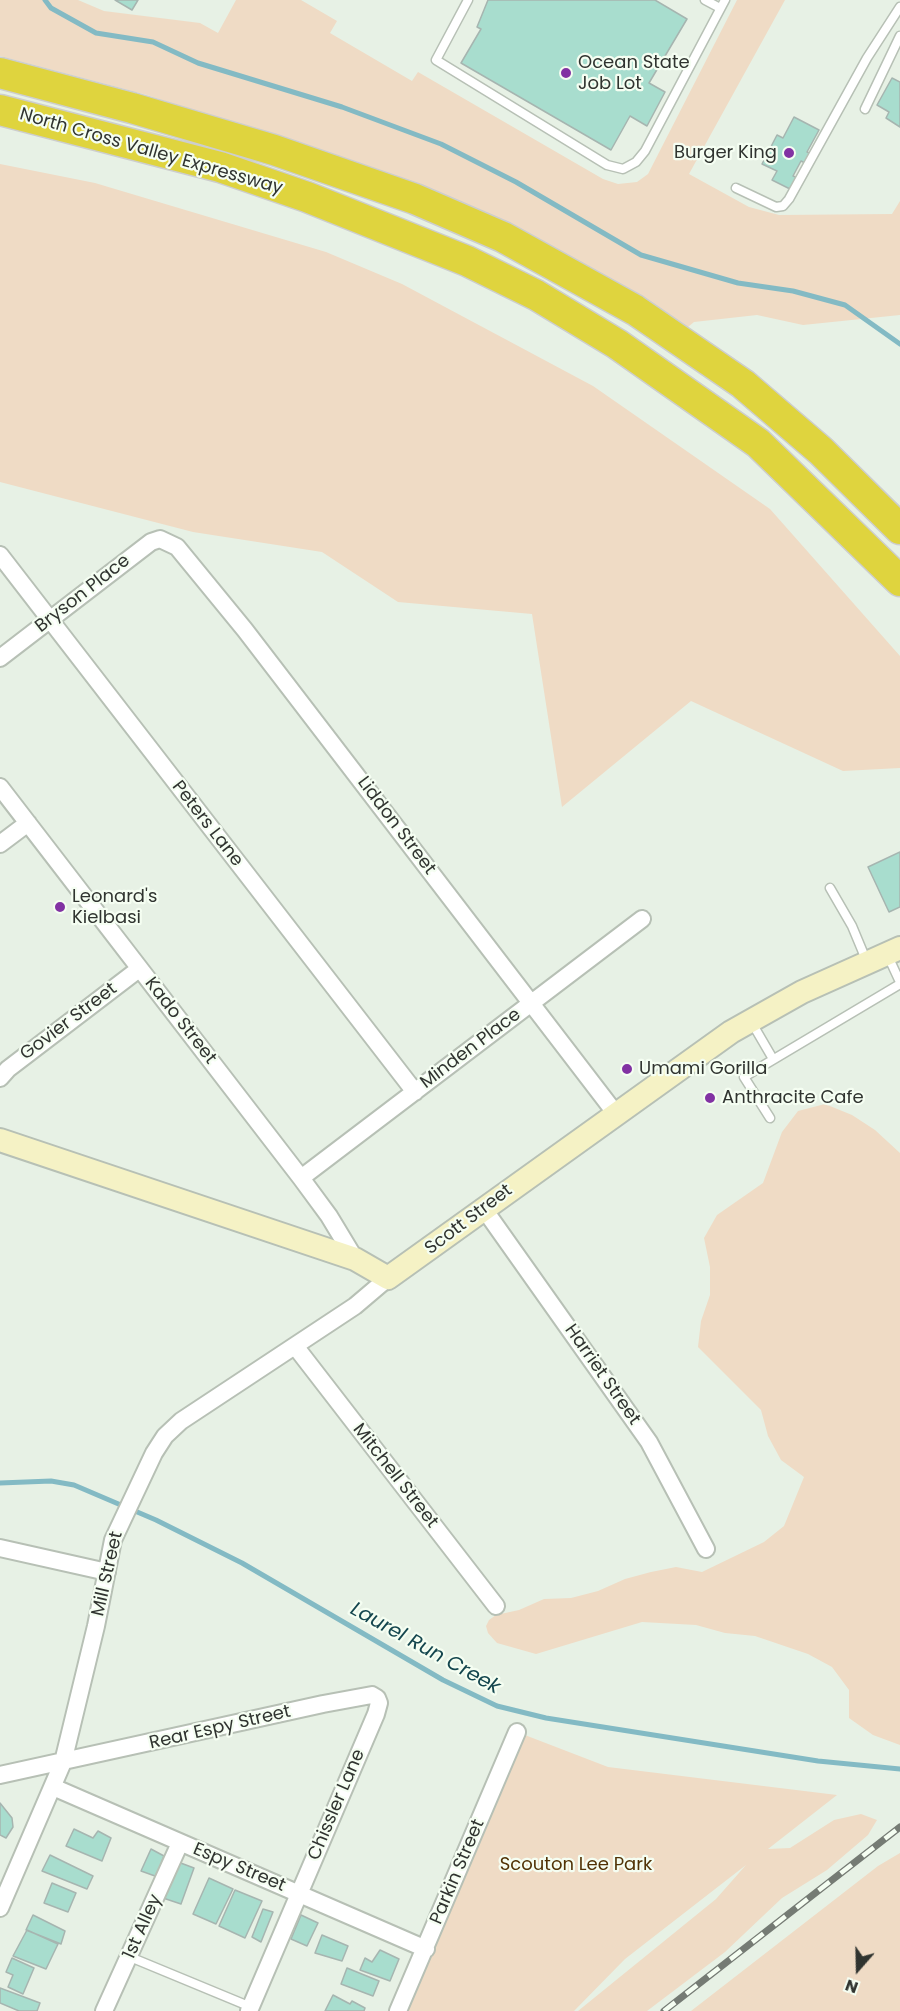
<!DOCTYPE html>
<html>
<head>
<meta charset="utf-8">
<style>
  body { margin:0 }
  #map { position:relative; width:900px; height:2011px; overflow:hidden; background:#e7f1e5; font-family:Poppins,sans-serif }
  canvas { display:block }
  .north { position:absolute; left:828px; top:1939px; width:60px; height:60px; -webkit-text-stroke:4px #f5fef2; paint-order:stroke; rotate:200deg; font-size:16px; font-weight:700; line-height:24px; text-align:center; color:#303430 }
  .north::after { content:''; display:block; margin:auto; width:21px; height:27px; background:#303430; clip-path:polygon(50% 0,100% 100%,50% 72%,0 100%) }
</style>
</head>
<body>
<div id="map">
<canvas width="900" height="2011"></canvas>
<div class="north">N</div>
</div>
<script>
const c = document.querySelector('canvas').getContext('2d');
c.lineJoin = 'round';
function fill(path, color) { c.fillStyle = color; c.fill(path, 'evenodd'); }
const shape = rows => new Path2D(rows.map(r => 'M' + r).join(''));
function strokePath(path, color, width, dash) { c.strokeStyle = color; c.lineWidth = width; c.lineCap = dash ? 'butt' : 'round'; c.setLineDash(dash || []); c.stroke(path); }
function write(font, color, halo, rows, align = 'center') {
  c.font = font + ' Poppins,sans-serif'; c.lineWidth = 4.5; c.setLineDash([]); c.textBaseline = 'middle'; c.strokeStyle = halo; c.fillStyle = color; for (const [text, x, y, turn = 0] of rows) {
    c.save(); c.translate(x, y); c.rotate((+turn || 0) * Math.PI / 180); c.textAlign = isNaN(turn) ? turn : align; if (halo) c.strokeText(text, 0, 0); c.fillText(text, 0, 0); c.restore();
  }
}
fill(shape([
  [0,0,78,0,104,11,200,23,218,33,236,0,301,0,337,21,330,33,412,81,418,72,603,179,618,184,637,182,648,174,737,0,785,0,689,174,749,207,779,215,892,214,900,201,900,315,803,325,757,315,694,322,688,327,595,274,293,144,147,95,0,56],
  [0,164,95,183,326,252,402,284,593,386,770,509,900,656,900,768,843,771,691,701,562,807,532,614,398,602,322,552,193,532,0,482],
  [825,1104,852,1115,875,1130,900,1153,900,1745,873,1735,849,1718,849,1690,832,1667,808,1654,755,1636,725,1633,696,1625,642,1622,536,1654,497,1643,488,1633,486,1626,489,1620,496,1615,519,1610,544,1599,571,1598,598,1591,625,1579,651,1572,676,1567,702,1572,764,1542,784,1526,804,1477,781,1460,768,1436,761,1410,698,1347,701,1321,710,1295,710,1267,704,1238,717,1215,763,1183,782,1132,798,1111],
  [517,1732,608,1767,837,1795,768,1849,790,1848,834,1820,861,1814,877,1820,868,1835,827,1870,782,1898,725,1952,647,2011,578,2011,716,1899,746,1865,625,1959,574,2011,404,2011],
  [900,1853,900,2011,691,2011,878,1866]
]), '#efdbc5');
strokePath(shape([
  [45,0,51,8,96,33,153,42,198,63,342,107,441,144,516,182,641,255,738,283,793,291,845,305,900,344],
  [0,1483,51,1481,74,1485,156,1520,242,1563,443,1680,497,1706,546,1718,818,1761,900,1769]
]), '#83bac4', 5);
const building = shape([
  [115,0,138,0,132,10,115,0],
  [488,0,655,0,687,19,649,83,665,92,647,126,630,116,611,150,461,63,481,29,477,27,488,0],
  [892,78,900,82,900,127,886,118,889,112,877,105,892,78],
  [794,117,819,130,807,152,812,154,807,164,801,161,793,176,798,178,792,190,772,180,777,171,762,164,777,135,783,138,794,117],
  [900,852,900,907,889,912,868,867,900,852],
  [0,1803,12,1818,13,1827,6,1838,0,1835,0,1803],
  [74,1829,93,1838,98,1831,111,1838,102,1861,66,1846,74,1829],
  [151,1849,164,1856,162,1861,170,1865,159,1870,155,1876,141,1871,151,1849],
  [50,1855,93,1876,87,1889,42,1871,50,1855],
  [178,1862,194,1868,181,1904,163,1898,178,1862],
  [209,1878,233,1889,216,1924,193,1914,209,1878],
  [52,1883,76,1893,68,1912,44,1903,52,1883],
  [235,1890,262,1901,245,1938,219,1926,235,1890],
  [263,1909,273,1912,261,1942,252,1937,263,1909],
  [33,1915,65,1931,61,1944,26,1930,33,1915],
  [301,1915,318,1923,307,1946,291,1939,301,1915],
  [27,1930,58,1944,46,1969,13,1956,27,1930],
  [322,1935,348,1946,342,1961,315,1953,322,1935],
  [380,1950,399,1959,390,1981,360,1970,365,1958,372,1962,380,1950],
  [12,1958,34,1968,23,1994,8,1987,13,1975,6,1972,12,1958],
  [347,1968,379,1981,373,1996,341,1984,347,1968],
  [0,1988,40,2003,37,2011,19,2011,0,2003,0,1988],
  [333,1995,350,2004,352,2001,365,2008,364,2011,325,2011,333,1995]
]);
fill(building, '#a8ddce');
strokePath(building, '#a6b5b0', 1.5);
const lane = shape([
  [468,0,436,60,607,165,623,169,636,162,645,151,725,0],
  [705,0,720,8],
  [865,109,900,36],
  [736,188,776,207,783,206,789,199,867,58,900,7],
  [830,888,852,926,867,962],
  [887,954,900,982],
  [752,1023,773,1059],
  [770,1118,744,1077,900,984],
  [130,1957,251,2007]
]);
const street = shape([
  [0,555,415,1092],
  [0,658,151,542,160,539,177,547,245,630,616,1114],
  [0,787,301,1178,329,1216,355,1259],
  [0,844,28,823],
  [0,1078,8,1069,139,969],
  [301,1178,642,919],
  [484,1209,649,1442,706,1549],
  [295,1346,496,1606],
  [0,1548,107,1572],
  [0,1775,323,1704,372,1695,377,1698,379,1703,376,1714,249,2011],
  [53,1787,426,1949],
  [0,1908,63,1762,96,1626,113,1540,154,1453,165,1436,181,1421,355,1306,388,1278],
  [104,2011,180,1843],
  [398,2011,517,1732]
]);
const secondary = shape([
  [0,1140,355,1259,388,1278,731,1032,802,992,900,948]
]);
const highway = shape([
  [0,73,132,108,274,150,415,199,503,237,635,310,743,384,821,451,900,529],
  [0,110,220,167,307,197,467,261,536,295,617,344,758,443,900,581]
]);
strokePath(lane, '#b7c0b5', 11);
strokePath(street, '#b7c0b5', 20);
strokePath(secondary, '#b7c0b5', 26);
strokePath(highway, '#cdcecd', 33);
strokePath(lane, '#fff', 8);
strokePath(street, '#fff', 16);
strokePath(secondary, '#f5f2c5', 22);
strokePath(highway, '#dfd43e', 30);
const rail = shape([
  [664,2011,900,1827]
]);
strokePath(rail, '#757b74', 7);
strokePath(rail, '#f5fef2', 4.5, [14]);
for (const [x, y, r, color] of [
  [566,73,6,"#8232a3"],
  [789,153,6,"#8232a3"],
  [60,907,6,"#8232a3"],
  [627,1069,6,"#8232a3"],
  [710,1098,6,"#8232a3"]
]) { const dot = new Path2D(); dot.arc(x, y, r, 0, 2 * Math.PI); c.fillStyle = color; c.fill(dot); strokePath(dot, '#f5fef2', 2); }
write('18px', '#303430', '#f5fef2', [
  ["Ocean State",578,63],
  ["Job Lot",578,84],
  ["Burger King",777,153,"right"],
  ["Leonard's",72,897],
  ["Kielbasi",72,918],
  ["Umami Gorilla",639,1069],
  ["Anthracite Cafe",722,1098]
], 'left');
write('18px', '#303430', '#f5fef2', [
  ["North Cross Valley Expressway",151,152,16],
  ["Bryson Place",83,594,-38],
  ["Peters Lane",207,824,52],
  ["Liddon Street",396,826,53],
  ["Kado Street",180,1021,52],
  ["Govier Street",69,1022,-37],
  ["Minden Place",471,1049,-37],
  ["Scott Street",469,1220,-37],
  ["Harriet Street",602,1375,55],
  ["Mitchell Street",395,1476,52],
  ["Mill Street",108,1574,-77],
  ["Rear Espy Street",220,1728,-13],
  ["Chissler Lane",337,1805,-67],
  ["Espy Street",239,1868,23],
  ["Parkin Street",458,1872,-67],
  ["1st Alley",143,1927,-66]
]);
write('18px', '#513205', '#f5fef2', [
  ["Scouton Lee Park",576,1865]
]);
write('italic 20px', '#14464e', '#f5fef2', [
  ["Laurel Run Creek",425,1649,29]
]);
</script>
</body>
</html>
